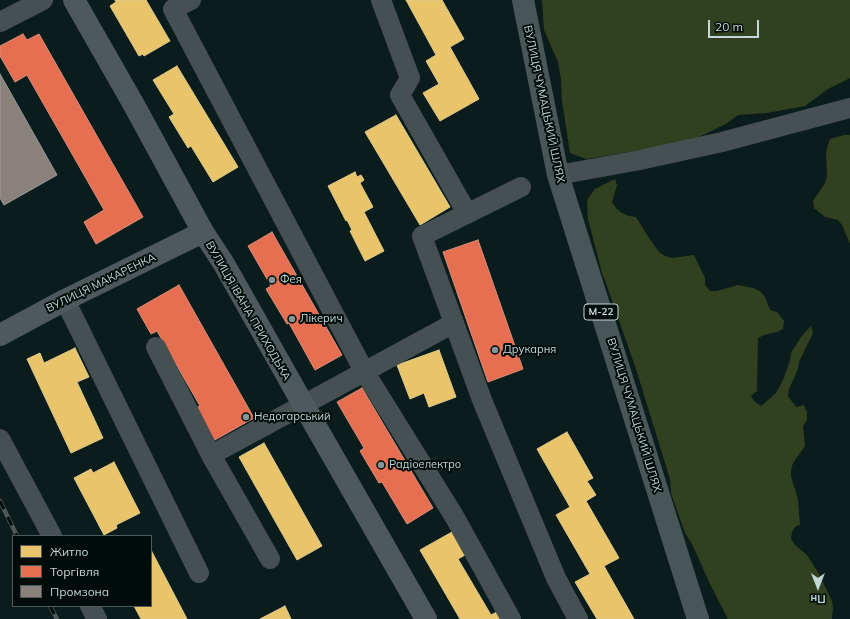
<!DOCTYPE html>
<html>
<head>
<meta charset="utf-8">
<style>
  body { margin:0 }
  #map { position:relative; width:850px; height:619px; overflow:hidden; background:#0a1c1b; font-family:Mulish,sans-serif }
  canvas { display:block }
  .legend { position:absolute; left:12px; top:535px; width:140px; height:72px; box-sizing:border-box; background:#000b0a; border:1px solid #4e5d5c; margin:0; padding:5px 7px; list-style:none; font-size:12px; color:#c2d8d6 }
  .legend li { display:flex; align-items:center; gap:8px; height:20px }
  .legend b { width:20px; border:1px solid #4e5d5c }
  .north { position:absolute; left:798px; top:567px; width:40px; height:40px; -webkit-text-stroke:3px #000b0a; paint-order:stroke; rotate:180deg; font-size:11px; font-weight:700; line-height:16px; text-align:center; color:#c2d8d6 }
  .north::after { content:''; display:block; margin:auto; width:14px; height:18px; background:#c2d8d6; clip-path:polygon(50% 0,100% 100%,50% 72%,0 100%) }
  .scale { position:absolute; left:708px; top:20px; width:51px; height:18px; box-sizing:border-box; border:2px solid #c2d8d6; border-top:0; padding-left:5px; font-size:12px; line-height:14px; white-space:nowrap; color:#c2d8d6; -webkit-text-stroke:3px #000b0a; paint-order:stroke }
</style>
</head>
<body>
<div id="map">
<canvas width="850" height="619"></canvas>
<ul class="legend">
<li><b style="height:11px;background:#e9c46a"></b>Житло</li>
<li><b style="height:11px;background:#e76f51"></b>Торгівля</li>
<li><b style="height:11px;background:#8a817c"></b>Промзона</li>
</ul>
<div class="north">Пн</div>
<div class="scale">20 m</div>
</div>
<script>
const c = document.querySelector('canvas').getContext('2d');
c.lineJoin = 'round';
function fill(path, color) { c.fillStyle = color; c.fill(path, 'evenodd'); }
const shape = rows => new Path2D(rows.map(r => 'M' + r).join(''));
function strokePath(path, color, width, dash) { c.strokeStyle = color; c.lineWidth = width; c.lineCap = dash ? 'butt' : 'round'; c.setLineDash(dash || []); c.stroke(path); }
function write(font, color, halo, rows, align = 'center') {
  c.font = font + ' Mulish,sans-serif'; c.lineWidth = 4; c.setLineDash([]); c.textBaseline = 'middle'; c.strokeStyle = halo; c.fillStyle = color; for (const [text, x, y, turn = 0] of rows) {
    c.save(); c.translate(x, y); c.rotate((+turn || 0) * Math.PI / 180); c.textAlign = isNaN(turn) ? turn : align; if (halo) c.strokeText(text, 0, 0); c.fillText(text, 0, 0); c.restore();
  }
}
fill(shape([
  [542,0,850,0,850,78,828,89,805,106,767,113,738,115,726,124,688,142,586,159,570,153,562,101,561,79,558,62,544,30],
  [844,135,850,135,850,244,842,225,838,220,825,217,814,208,813,201,825,183,827,176,826,152,830,139],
  [615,179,617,185,612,202,616,208,622,213,629,216,636,217,649,238,659,252,665,256,672,258,694,255,705,278,705,285,710,291,717,291,738,285,753,288,760,291,765,297,770,310,777,312,784,321,783,329,777,332,764,335,758,338,757,391,751,396,755,402,761,406,776,393,783,380,790,360,791,353,801,337,811,326,813,333,799,362,798,369,789,389,788,396,796,407,804,405,807,412,807,420,803,426,805,446,793,463,791,470,791,477,798,499,800,525,796,526,792,532,791,539,795,545,807,555,819,574,832,601,833,608,832,619,728,619,710,584,692,544,685,533,671,493,670,479,636,369,607,286,602,273,588,219,587,200,595,189]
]), '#31411f');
const homes = shape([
  [115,0,146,0,170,41,144,56,143,54,139,56,110,6,116,2,115,0],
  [406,0,442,0,464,39,450,47,479,99,440,121,423,93,439,84,426,61,436,55,406,0],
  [177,66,238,167,213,182,191,146,188,148,169,117,174,114,153,80,177,66],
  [396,115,450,207,420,225,365,132,396,115],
  [355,172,357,177,361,175,364,180,360,183,373,207,364,212,384,251,365,261,350,231,352,230,347,220,346,221,328,186,355,172],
  [75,348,89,377,77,382,103,438,71,453,27,359,40,353,44,363,75,348],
  [439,350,456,397,429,407,424,393,410,399,397,365,439,350],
  [567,432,593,478,587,481,596,495,586,501,619,558,604,566,634,619,597,619,575,582,590,574,556,515,570,507,537,449,567,432],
  [264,443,322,546,297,560,239,457,264,443],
  [114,462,140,513,116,525,117,528,104,535,74,478,91,469,93,473,114,462],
  [452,532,465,555,458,559,491,615,497,612,501,619,460,619,420,550,452,532],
  [151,550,187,619,141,619,134,606,151,606,151,550],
  [285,606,291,619,260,619,285,606]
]);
fill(homes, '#e9c46a');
strokePath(homes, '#ddca8a', 1);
const shops = shape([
  [23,34,27,40,39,34,143,217,96,244,84,222,104,210,27,75,15,82,0,56,0,46,23,34],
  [272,232,342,355,315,370,289,323,287,324,266,289,271,286,248,246,272,232],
  [478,240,523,369,488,382,443,252,478,240],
  [179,285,254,418,213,441,194,409,200,406,157,331,151,334,137,309,179,285],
  [362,388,433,508,407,524,382,482,379,483,360,451,364,448,337,402,362,388]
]);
fill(shops, '#e76f51');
strokePath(shops, '#dc8e79', 1);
const industry = shape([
  [0,74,57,175,4,205,0,198,0,74]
]);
fill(industry, '#8a817c');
strokePath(industry, '#9b9b97', 1);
strokePath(shape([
  [191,0,173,9,364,371,454,516,511,619],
  [381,0,410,78,400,95,467,213],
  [0,22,43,0],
  [558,175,640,160,722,142,850,108],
  [65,300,199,573],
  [454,323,482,400,556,578,578,619],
  [156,347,211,455,270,559],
  [0,439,52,536],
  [211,455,454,323,422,236,521,187],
  [90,606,97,619]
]), '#464f52', 20);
strokePath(shape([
  [74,0,134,105,203,232,224,264,303,404,426,619],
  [0,335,65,300,203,232]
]), '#4d595c', 22);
strokePath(shape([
  [523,0,558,175,698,619]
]), '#485658', 22);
const rail = shape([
  [0,501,17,536],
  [50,606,57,619]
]);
strokePath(rail, '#4e5859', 4.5);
strokePath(rail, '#000b0a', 3, [9]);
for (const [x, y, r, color] of [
  [272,280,4,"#829695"],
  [292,319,4,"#829695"],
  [495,350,4,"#829695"],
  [246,417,4,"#829695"],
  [381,465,4,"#829695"]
]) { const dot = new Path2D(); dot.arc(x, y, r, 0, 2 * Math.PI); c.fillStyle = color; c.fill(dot); strokePath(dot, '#000b0a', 1.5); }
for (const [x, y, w] of [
  [601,312,34]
]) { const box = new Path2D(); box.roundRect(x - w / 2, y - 8, w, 16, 3); c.fillStyle = '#000b0a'; c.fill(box); strokePath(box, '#c2d8d6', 1); }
write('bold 10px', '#c2d8d6', null, [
  ["М-22",601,312]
]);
write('11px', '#c2d8d6', '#000b0a', [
  ["ВУЛИЦЯ ЧУМАЦЬКИЙ ШЛЯХ",544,104,78],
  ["ВУЛИЦЯ МАКАРЕНКА",101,283,-26],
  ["ВУЛИЦЯ ІВАНА ПРИХОДЬКА",248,311,60],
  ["ВУЛИЦЯ ЧУМАЦЬКИЙ ШЛЯХ",634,415,73]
]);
write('11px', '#c2d8d6', '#000b0a', [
  ["Фея",280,280],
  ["Лікерич",300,319],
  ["Друкарня",503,350],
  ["Недогарський",254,417],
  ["Радіоелектро",389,465]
], 'left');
</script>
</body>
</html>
